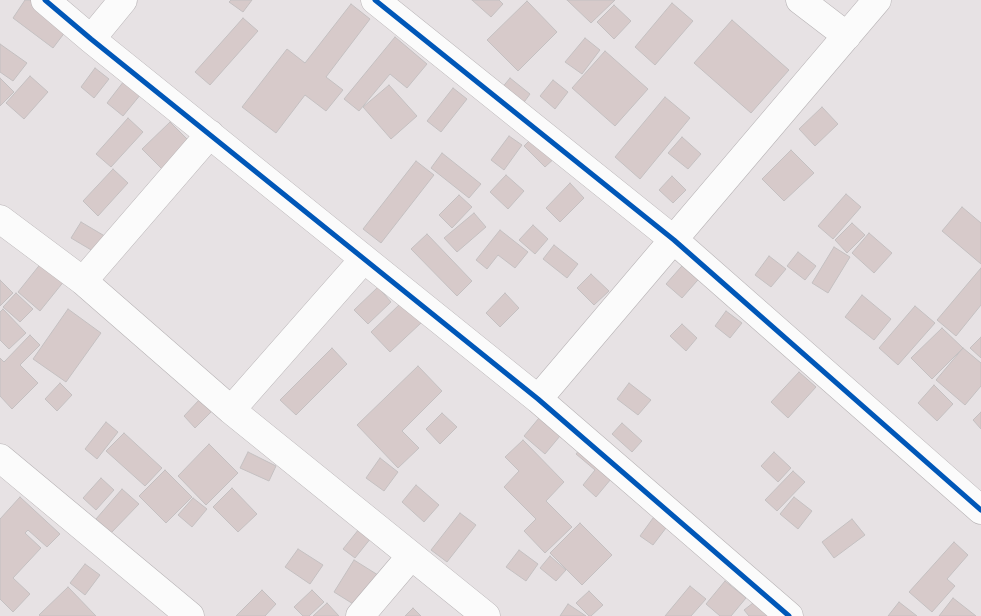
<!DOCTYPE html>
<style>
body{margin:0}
canvas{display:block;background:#e7e2e4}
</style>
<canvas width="981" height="616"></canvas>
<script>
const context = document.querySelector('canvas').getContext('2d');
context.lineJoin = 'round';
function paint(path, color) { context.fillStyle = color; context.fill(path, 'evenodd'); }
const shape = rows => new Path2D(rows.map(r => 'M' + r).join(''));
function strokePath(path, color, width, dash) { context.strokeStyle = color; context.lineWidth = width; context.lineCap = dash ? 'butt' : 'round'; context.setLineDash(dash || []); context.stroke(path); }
const building = shape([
 [25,0,41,0,72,23,53,48,13,18,25,0],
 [231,0,252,0,243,12,229,2,231,0],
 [472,0,499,0,503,4,491,17,472,0],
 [567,0,615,0,591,23,567,0],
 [527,1,557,32,518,71,487,40,527,1],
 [672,3,693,21,655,65,635,47,672,3],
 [351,4,370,19,326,77,343,90,326,111,305,95,276,133,242,107,287,49,305,63,351,4],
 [614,5,631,21,614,39,597,22,614,5],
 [243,18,258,31,210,85,195,72,243,18],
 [732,20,789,70,751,113,694,63,732,20],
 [395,37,427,64,407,88,390,74,359,111,344,99,395,37],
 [585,38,600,50,582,74,565,62,585,38],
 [0,44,27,63,13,81,0,72,0,44],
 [605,51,648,89,615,126,572,88,605,51],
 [95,68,109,79,94,98,81,87,95,68],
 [30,76,48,92,24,119,6,103,30,76],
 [0,78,14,92,0,106,0,78],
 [510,78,530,94,522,105,501,89,510,78],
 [553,80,568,92,555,109,540,96,553,80],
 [124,81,141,94,123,116,107,103,124,81],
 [389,85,417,116,391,139,363,107,389,85],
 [453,88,467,99,441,132,427,121,453,88],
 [665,97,690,118,640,179,615,157,665,97],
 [822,107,838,124,815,146,799,129,822,107],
 [128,118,143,132,111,167,96,154,128,118],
 [170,122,190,142,162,169,142,149,170,122],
 [537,133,558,155,545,167,524,146,537,133],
 [509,136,522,145,504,170,491,160,509,136],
 [682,137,701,154,688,169,668,153,682,137],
 [791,150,814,173,784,201,762,179,791,150],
 [442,153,481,184,469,198,431,168,442,153],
 [416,161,434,175,381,243,363,229,416,161],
 [113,169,128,183,98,216,83,201,113,169],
 [506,175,524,191,508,209,490,192,506,175],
 [672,176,686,190,673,203,659,190,672,176],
 [570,183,584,198,560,222,546,208,570,183],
 [846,194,861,207,833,239,818,226,846,194],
 [459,195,472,207,452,228,439,215,459,195],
 [962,207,981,223,981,264,942,231,962,207],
 [474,213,486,227,457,252,444,238,474,213],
 [81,222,108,238,98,254,71,238,81,222],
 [852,223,865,235,847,253,835,240,852,223],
 [533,225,548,239,535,254,519,240,533,225],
 [500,230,528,252,515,268,498,255,487,269,476,260,500,230],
 [869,233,892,253,874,273,852,253,869,233],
 [427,234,472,281,457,296,411,249,427,234],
 [554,245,578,264,567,278,543,259,554,245],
 [834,247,850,257,828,293,812,283,834,247],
 [798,252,816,266,805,280,787,266,798,252],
 [769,256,786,269,771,287,755,275,769,256],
 [688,259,704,273,682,298,666,284,688,259],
 [42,262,65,280,40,311,18,292,42,262],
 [981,268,981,305,956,336,937,320,981,268],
 [591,274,609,291,594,305,577,288,591,274],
 [0,280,13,293,0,306,0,280],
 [378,287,391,302,368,324,354,310,378,287],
 [16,293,33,309,20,322,3,307,16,293],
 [505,293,519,308,500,327,486,313,505,293],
 [862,295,891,319,874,340,845,317,862,295],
 [401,303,421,323,390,352,371,332,401,303],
 [915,306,935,323,898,365,879,348,915,306],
 [3,309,26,333,9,349,0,340,0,312,3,309],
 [68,309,101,333,66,382,33,359,68,309],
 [726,311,742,323,730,338,715,326,726,311],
 [682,324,697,338,686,351,670,336,682,324],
 [942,328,963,348,932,379,911,358,942,328],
 [30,335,40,345,20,365,38,383,12,409,0,396,0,358,4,362,30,335],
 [981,337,981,358,970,348,981,337],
 [332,348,347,364,296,415,280,400,332,348],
 [963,348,981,363,981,386,965,405,936,380,963,348],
 [418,366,442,391,402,431,419,448,398,468,357,425,418,366],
 [799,372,816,387,788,418,771,402,799,372],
 [60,383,72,395,57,411,45,399,60,383],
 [629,383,651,400,638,415,617,399,629,383],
 [934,385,953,404,937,421,918,403,934,385],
 [200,399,212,411,195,428,184,416,200,399],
 [981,412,981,429,973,420,981,412],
 [442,413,457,427,440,444,426,429,442,413],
 [539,418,560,436,545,454,524,436,539,418],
 [106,422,118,432,97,459,85,449,106,422],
 [622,423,642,441,632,452,612,434,622,423],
 [124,433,162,468,145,486,106,451,124,433],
 [588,439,621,467,596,497,583,485,595,470,576,454,588,439],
 [523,440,564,482,546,501,572,527,545,553,524,531,536,519,504,487,519,471,505,457,523,440],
 [209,444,238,473,206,505,178,476,209,444],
 [248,452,276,466,269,481,240,468,248,452],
 [774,452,791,468,778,482,761,466,774,452],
 [380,458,398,472,384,491,366,478,380,458],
 [165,470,192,497,166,523,139,496,165,470],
 [793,471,805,482,777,511,765,500,793,471],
 [101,478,114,490,96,510,83,498,101,478],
 [416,485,439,505,424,522,402,502,416,485],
 [232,488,257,514,238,532,213,507,232,488],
 [122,489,139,504,111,533,96,519,122,489],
 [20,497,60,534,47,547,28,530,25,533,41,548,13,578,30,594,13,612,0,599,0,519,20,497],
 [794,497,812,511,798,529,780,514,794,497],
 [193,498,207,509,192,527,178,515,193,498],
 [460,513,476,525,447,562,431,550,460,513],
 [656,514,669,524,653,545,640,536,656,514],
 [852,519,865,535,834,558,822,542,852,519],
 [580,523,612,555,582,585,550,553,580,523],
 [359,529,371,538,355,558,343,549,359,529],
 [954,542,968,555,947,579,955,586,932,612,909,592,954,542],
 [298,549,323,565,310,584,285,567,298,549],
 [519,550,538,564,526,581,506,567,519,550],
 [550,556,566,570,556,581,540,568,550,556],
 [354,560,378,575,358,607,334,592,354,560],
 [85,564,100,575,85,595,70,583,85,564],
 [725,581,746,598,731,616,720,616,706,604,725,581],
 [690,586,706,599,691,616,665,616,690,586],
 [68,587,96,616,40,616,39,615,68,587],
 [262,590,276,604,265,616,236,616,262,590],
 [312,590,324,602,309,616,303,616,294,607,312,590],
 [589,591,603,605,591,616,589,616,576,603,589,591],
 [762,596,772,616,749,616,744,610,762,596],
 [953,598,976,616,939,616,953,598],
 [899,602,917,616,888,616,899,602],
 [327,603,339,616,313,616,327,603],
 [568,604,586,616,560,616,568,604],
 [413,608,421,616,405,616,413,608]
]);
paint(building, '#d7caca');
strokePath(building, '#c4c0c1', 1);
const minor = shape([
 [45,0,91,39,538,399,789,616],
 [375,0,674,240,981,510],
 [800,0,847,36],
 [91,39,123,0],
 [0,219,83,281,231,410,486,616],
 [83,281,210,134],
 [538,399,877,0],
 [231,410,363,260],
 [0,458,190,616],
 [360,616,411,556]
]);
strokePath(minor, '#b7b3b5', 29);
strokePath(minor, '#fbfbfb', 28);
strokePath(shape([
 [45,0,91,39,538,399,789,616],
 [375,0,674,240,981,510]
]), '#0057b8', 5);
</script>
